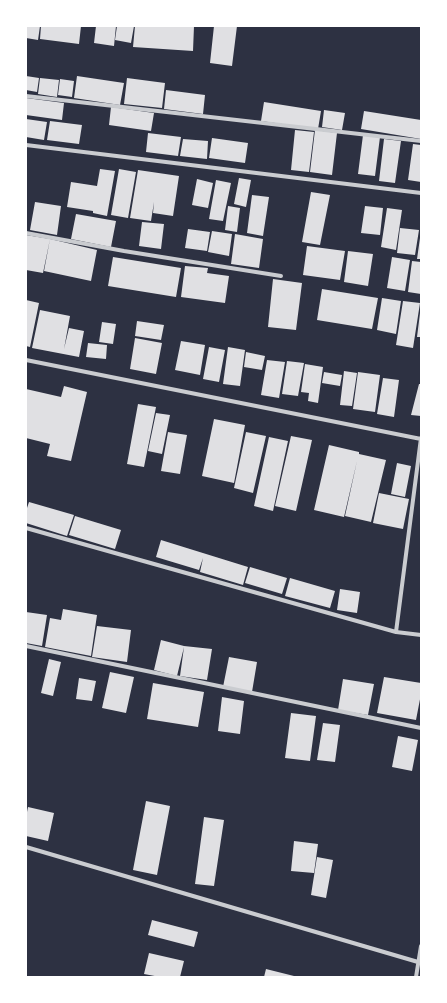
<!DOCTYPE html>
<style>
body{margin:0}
#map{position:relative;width:447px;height:1003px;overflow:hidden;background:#2d3142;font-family:Bitter,serif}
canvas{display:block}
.frame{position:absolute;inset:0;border:27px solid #fff;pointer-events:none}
</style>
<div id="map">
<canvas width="447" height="1003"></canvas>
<div class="frame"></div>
</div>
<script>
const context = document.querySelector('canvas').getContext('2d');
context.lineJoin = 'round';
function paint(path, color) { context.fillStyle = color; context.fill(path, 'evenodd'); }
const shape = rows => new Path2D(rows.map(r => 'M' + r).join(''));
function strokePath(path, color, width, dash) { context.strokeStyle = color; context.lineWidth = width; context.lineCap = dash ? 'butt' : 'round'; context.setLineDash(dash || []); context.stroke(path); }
paint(shape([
 [26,26,40,26,38,40,26,38],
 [41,26,81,26,79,44,40,39],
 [96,26,116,26,114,46,94,43],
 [117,26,134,26,131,43,115,40],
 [135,26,194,26,193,51,133,47],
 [214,26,237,26,232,66,210,63],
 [26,76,39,78,37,92,26,90],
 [77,76,124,83,120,105,74,98],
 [40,78,59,80,57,97,38,94],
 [127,78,165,83,162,108,124,104],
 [60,79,74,81,72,97,58,95],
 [166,90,205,95,203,114,164,109],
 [26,98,64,103,62,120,26,115],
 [264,102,321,111,318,129,261,121],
 [111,107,154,113,151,131,109,125],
 [324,110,345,113,342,130,322,127],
 [364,111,421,120,421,139,361,129],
 [26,119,47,122,44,140,26,137],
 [50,121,82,125,79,144,47,140],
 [295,130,314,132,309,172,291,170],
 [315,130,337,133,332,175,310,172],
 [148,133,181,137,178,156,146,152],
 [363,135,380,137,375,176,358,174],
 [212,138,248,143,245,163,209,158],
 [183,139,208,141,207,159,180,156],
 [384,139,401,141,395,183,379,181],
 [413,144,421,145,421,182,408,180],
 [100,169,115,171,107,216,93,213,93,211,67,207,71,182,97,186],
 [119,169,136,172,128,218,111,215],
 [138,170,179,176,173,216,153,213,154,202,151,221,130,218],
 [239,178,251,180,246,207,234,204],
 [197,179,213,183,208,208,192,205],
 [216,180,231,183,223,221,209,219],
 [311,192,330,195,320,245,302,242],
 [252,195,269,197,263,236,247,233],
 [35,202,61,206,57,235,30,230],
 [228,206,240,208,237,232,225,230],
 [365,206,383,208,380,235,361,233],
 [387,208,402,210,396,250,381,247],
 [76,214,116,221,111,247,71,239],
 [142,222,164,224,161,249,139,246],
 [400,228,419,230,415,255,397,253],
 [188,229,210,232,207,251,185,248],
 [212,231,232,234,229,256,208,252],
 [235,234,263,239,259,268,231,264],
 [26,235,50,239,43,273,26,270],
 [420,238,421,238,421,259,417,259],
 [50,239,97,250,91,281,44,271],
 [307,246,345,251,340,280,303,275],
 [348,251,373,254,368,286,344,282],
 [113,257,181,268,176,297,108,286],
 [392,257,410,260,405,291,387,288],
 [412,261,421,262,421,294,408,292],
 [185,266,208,268,207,273,229,276,225,303,181,297],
 [273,279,302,283,296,330,268,327],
 [322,289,378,298,372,329,317,320],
 [382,298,401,301,396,334,377,330],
 [26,300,39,303,30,347,26,346],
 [403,301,420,303,413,348,396,345],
 [40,310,70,316,64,349,69,328,84,331,79,357,32,348],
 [420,313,421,313,421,337,417,337],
 [137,321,164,325,161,340,135,336],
 [102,322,116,324,113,344,99,342],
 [135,338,162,343,156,374,130,369],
 [181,341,205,345,200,375,175,370],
 [88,343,107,345,106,359,86,357],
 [209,347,225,350,219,382,203,379],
 [228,347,245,350,240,386,223,384],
 [246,352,265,356,262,370,244,367],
 [267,360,285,362,279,398,261,395],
 [287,361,304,363,298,396,282,394],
 [305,364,323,367,318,403,308,401,309,393,301,392],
 [344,371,357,373,352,406,340,405],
 [324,372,342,375,340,386,322,383],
 [358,372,380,375,375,412,353,409],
 [383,378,399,380,394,417,377,414],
 [419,384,421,384,421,416,411,415],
 [64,386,87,392,71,461,47,456,50,444,26,438,26,389,61,397],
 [138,404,156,407,144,467,127,464],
 [156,413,170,415,162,454,148,451],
 [214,419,245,425,234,483,202,476],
 [168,432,187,435,180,474,161,471],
 [246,432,266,436,253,493,234,488],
 [291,436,312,440,296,511,275,506],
 [269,437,288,441,273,511,254,506],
 [329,445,359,452,359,454,386,460,371,522,345,516,357,461,344,517,314,510],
 [397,463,411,466,405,497,391,494],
 [379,493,409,499,403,529,373,523],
 [29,502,74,515,67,536,26,523,26,511],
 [75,516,121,530,115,549,69,535],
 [161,540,248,567,243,585,200,572,203,558,199,570,156,557],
 [250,567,287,578,282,594,245,583],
 [290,578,335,591,330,608,285,596],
 [340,589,360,592,357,613,337,610],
 [63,609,97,615,91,656,45,647,50,618,61,620],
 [26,612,47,615,42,646,26,643],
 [97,626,131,630,127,662,92,657],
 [161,640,184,646,212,649,207,680,180,676,184,647,177,676,154,670],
 [229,657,257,662,252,692,223,687],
 [49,659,61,662,53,696,41,693],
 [110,672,134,677,126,713,102,708],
 [384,677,421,683,421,694,416,720,377,713],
 [79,678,96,681,92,701,76,699],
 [343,679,374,684,368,715,338,710],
 [153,683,204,692,198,727,147,719],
 [222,697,244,701,240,734,218,731],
 [291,713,316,716,310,761,285,758],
 [323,723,340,725,335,762,317,760],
 [398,736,418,740,412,771,392,767],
 [146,801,170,806,157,875,133,870],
 [28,807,54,813,48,841,26,836,26,817],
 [204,817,224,820,214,886,195,884],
 [294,841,318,844,314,873,291,871],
 [317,857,333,860,326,898,311,895],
 [152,920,198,932,194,947,148,935],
 [149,953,184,961,180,977,160,977,144,974],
 [266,969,294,976,294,977,264,977]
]), '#e0e0e3');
strokePath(shape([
 [26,96,421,141],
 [26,145,421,193],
 [26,233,124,251,281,276],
 [26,360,421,439],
 [421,438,396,632,421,635],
 [26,528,396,632],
 [26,646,421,728],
 [26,847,418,962],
 [416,977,421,946]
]), '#caccd0', 4);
</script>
